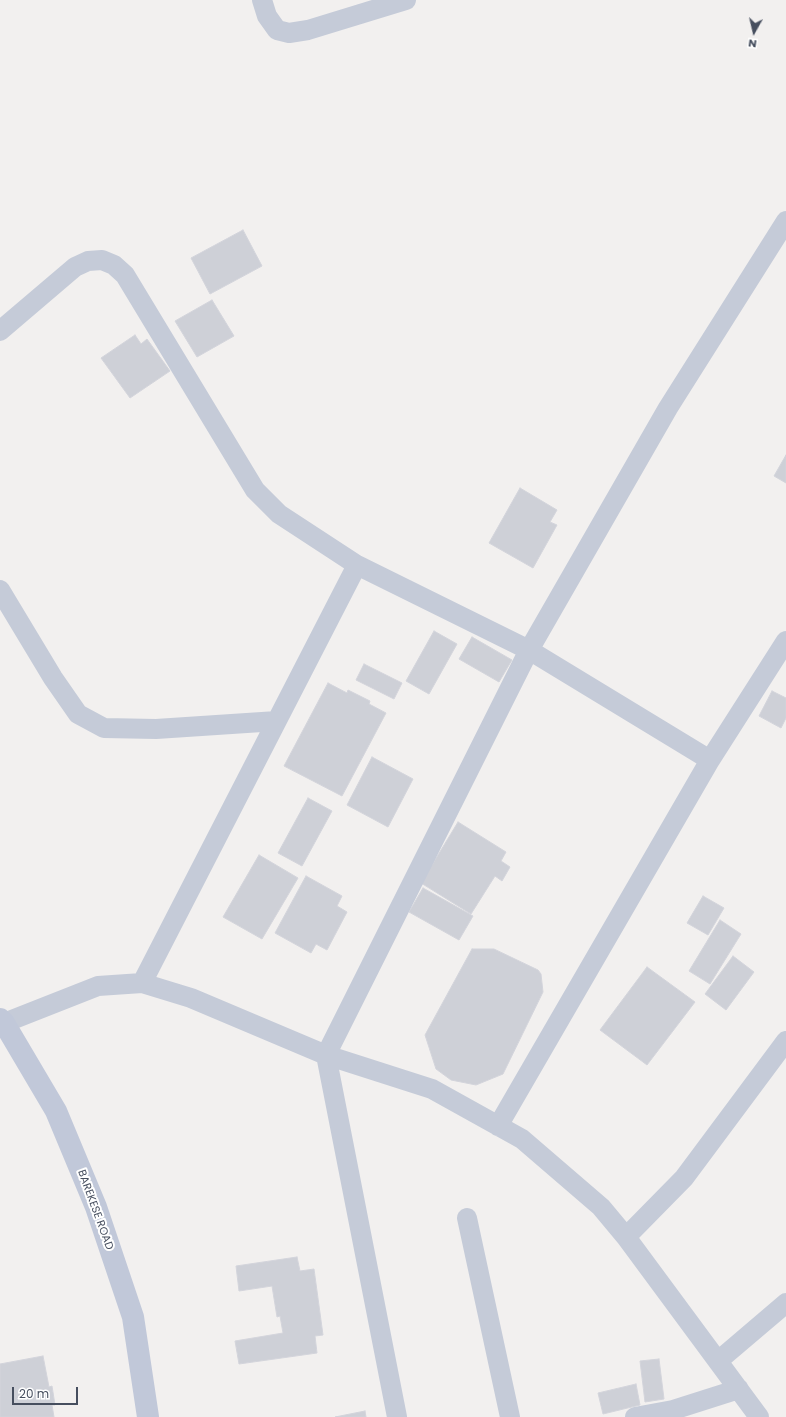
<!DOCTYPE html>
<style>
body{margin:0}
#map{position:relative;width:786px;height:1417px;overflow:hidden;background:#f2f0ef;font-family:Poppins,sans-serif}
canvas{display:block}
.north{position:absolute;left:734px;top:12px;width:40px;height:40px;-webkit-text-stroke:3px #fff;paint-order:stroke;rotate:188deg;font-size:11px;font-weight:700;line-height:16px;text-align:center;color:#464e5e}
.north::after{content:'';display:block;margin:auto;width:14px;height:18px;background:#464e5e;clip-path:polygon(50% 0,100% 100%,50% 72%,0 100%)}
.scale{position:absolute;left:12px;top:1387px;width:66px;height:18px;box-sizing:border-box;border:2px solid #464e5e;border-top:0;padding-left:5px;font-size:12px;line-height:14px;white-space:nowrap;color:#464e5e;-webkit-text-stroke:3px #fff;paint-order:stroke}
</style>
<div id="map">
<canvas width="786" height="1417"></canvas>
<div class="north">N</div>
<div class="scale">20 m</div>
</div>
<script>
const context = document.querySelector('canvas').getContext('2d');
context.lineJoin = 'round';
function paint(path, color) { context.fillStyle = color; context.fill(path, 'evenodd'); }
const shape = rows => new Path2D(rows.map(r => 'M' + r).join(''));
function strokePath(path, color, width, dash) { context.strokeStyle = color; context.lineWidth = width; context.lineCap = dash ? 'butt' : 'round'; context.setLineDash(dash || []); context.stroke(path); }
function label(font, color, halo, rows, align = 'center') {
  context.font = font + ' Poppins,sans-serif'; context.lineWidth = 4; context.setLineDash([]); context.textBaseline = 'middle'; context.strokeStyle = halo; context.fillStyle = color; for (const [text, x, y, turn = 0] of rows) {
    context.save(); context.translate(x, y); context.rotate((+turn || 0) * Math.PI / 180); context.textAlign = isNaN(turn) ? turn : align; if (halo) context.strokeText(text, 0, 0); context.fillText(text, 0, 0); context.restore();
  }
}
const building = shape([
 [243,230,262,266,210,294,191,258,243,230],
 [212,300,234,336,197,357,175,321,212,300],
 [135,335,141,344,147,339,170,371,130,398,101,358,135,335],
 [786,455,786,483,774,476,786,455],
 [520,488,557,510,550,522,557,525,533,568,489,543,520,488],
 [434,631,457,644,429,694,406,681,434,631],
 [472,637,512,660,499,682,459,659,472,637],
 [364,664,402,683,394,699,356,680,364,664],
 [328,683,347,693,348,690,370,701,369,704,386,713,342,796,284,766,328,683],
 [772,691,786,698,786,718,781,728,759,716,772,691],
 [372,757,413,779,388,827,347,805,372,757],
 [308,798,332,811,302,866,278,853,308,798],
 [458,822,506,852,501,861,510,867,502,881,495,876,471,914,421,883,458,822],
 [259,855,298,878,262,939,223,917,259,855],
 [306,876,342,896,337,906,347,912,327,950,316,944,311,953,275,933,306,876],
 [423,888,473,916,459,940,409,912,423,888],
 [703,896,724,908,708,935,687,923,703,896],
 [720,920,741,934,710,984,689,971,720,920],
 [472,949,494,949,538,970,541,974,543,992,503,1074,476,1085,451,1080,436,1069,425,1035,472,949],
 [733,956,754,972,726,1010,705,994,733,956],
 [647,967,695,1002,647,1065,600,1030,647,967],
 [297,1257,300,1271,314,1269,323,1335,315,1336,317,1353,239,1364,235,1341,283,1333,280,1316,277,1317,272,1286,239,1291,236,1266,297,1257],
 [43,1356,49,1387,52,1386,55,1405,52,1405,54,1417,0,1417,0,1364,43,1356],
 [659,1359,664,1399,645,1402,640,1361,659,1359],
 [636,1384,640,1405,603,1414,598,1393,636,1384],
 [365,1411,366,1417,335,1417,365,1411]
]);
paint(building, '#ced0d7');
strokePath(building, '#d3d4db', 1);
strokePath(shape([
 [262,0,267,16,277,30,289,33,308,30,406,0],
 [0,331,75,267,88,261,102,260,114,265,125,275,255,490,279,514,357,565],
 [0,590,53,678,78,714,104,728,156,729,277,721],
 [710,760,786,641],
 [142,983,357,565,529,650,710,760,498,1126],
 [4,1023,98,986,142,983,191,998,326,1055,432,1089,522,1139,601,1207,626,1237,759,1417],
 [467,1218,510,1417],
 [626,1237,684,1178,786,1041],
 [718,1361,786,1303],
 [397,1417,326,1055,529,650,668,408,786,221],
 [635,1417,673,1410,739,1389]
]), '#c5cbd8', 20);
strokePath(shape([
 [0,1019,4,1023,56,1111,96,1207,133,1317,148,1417]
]), '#c1c8d9', 22);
label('11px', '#464e5e', '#fff', [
 ["BAREKESE ROAD",95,1210,70]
]);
</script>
